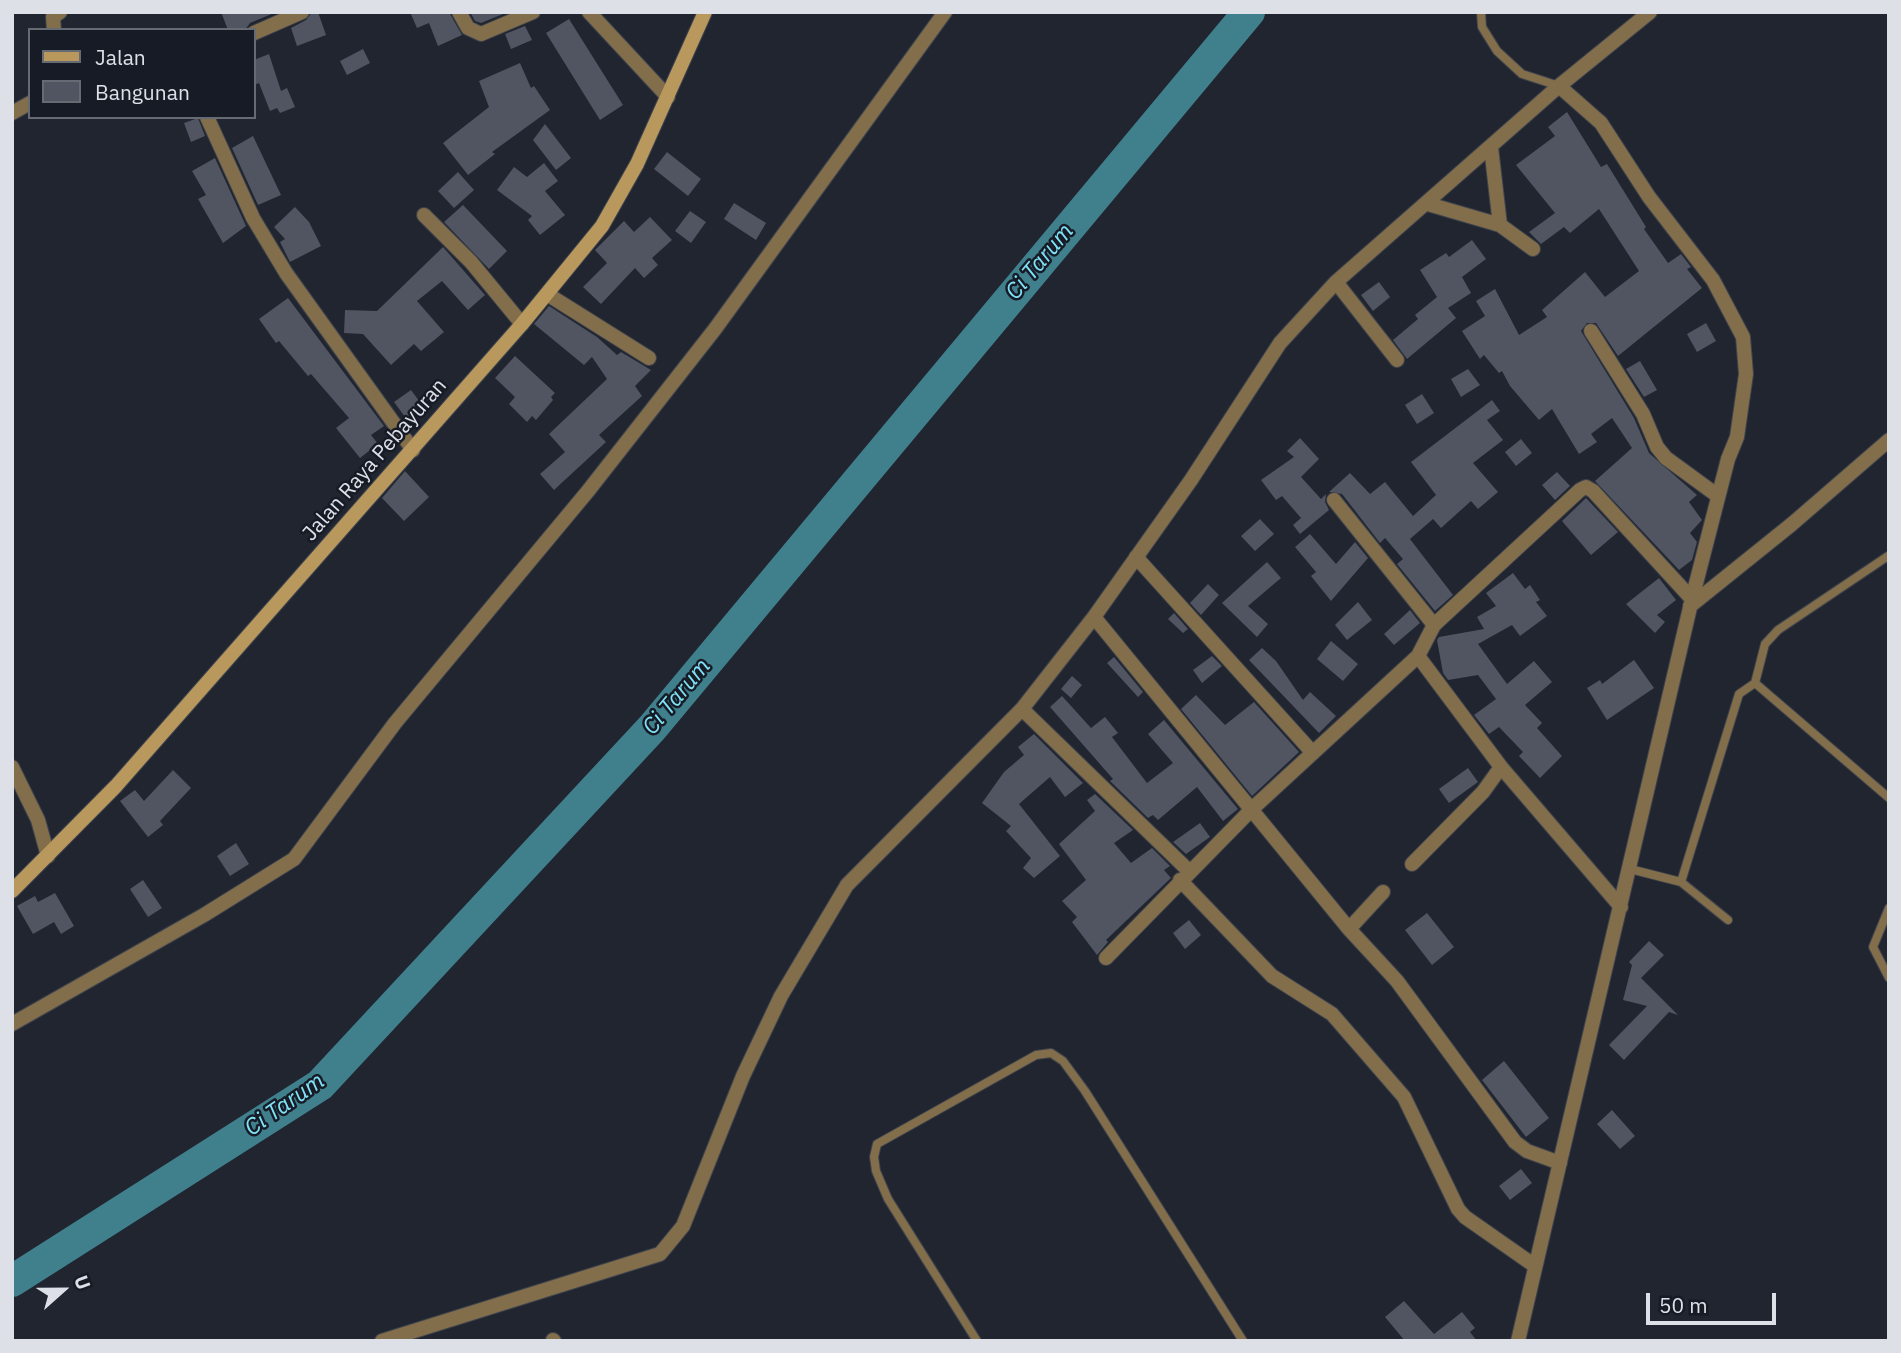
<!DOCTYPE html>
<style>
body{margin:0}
#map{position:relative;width:1901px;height:1353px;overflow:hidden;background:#202530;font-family:"IBM Plex Sans",sans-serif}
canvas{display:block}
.frame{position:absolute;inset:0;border:14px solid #dde0e7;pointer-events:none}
.legend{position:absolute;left:28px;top:28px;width:228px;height:91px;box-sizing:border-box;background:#171b26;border:2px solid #666a73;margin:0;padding:9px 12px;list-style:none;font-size:21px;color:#dde0e7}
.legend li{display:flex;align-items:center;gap:14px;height:35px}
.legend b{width:35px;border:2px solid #666a73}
.north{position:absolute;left:28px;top:1255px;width:70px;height:70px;-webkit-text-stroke:5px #171b26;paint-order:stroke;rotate:69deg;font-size:19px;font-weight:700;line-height:28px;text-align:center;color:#dde0e7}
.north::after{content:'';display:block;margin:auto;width:24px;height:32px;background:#dde0e7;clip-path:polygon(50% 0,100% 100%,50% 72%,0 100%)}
.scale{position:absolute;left:1646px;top:1293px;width:130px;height:32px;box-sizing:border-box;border:4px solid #dde0e7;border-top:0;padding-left:9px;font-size:21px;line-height:24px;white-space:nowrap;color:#dde0e7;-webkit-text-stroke:5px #171b26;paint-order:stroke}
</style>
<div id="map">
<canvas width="1901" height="1353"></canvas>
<div class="frame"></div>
<ul class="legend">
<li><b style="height:9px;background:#b8985c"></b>Jalan</li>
<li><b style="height:19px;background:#505561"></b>Bangunan</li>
</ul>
<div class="north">U</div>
<div class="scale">50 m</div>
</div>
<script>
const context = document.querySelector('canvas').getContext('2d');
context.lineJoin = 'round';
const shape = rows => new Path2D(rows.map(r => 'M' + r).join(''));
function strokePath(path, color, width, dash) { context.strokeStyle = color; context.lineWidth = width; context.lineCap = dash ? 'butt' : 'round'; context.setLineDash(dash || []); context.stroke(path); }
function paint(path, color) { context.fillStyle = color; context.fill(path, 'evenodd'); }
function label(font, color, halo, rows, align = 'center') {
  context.font = font + ' "IBM Plex Sans",sans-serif'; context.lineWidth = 5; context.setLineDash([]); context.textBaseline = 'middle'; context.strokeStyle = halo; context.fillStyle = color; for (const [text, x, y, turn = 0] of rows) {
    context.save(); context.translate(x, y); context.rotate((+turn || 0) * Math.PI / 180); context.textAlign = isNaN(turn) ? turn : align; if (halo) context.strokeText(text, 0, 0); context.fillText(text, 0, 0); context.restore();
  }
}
strokePath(shape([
 [12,1281,320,1085,652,728,1249,12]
]), '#40808d', 32);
paint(shape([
 [221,12,273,12,274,13,250,23,245,30,228,30],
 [312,12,318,12,326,35,297,46,291,28,306,20],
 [410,12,449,12,462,35,438,46,429,23,417,28],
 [470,12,508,12,481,23,475,21],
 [569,19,623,105,600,120,546,33],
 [525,26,532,40,511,49,505,34],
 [363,49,370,63,347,75,340,61],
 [269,54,281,91,287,88,295,107,280,113,277,108,270,111,259,83,254,85,254,60],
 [520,63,531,88,534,86,550,110,492,152,495,154,468,175,443,143,489,107,479,81],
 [1567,112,1601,167,1607,164,1646,227,1644,229,1668,263,1681,254,1691,267,1687,269,1702,288,1618,356,1596,323,1587,323,1581,331,1634,418,1649,453,1697,495,1689,502,1702,520,1690,533,1697,542,1692,560,1679,570,1595,481,1632,448,1612,418,1591,434,1597,442,1579,454,1552,409,1539,420,1510,386,1502,371,1499,373,1484,355,1480,359,1462,331,1485,316,1476,301,1495,289,1519,335,1547,317,1542,310,1585,272,1605,297,1639,271,1599,209,1570,233,1564,227,1541,244,1529,232,1555,213,1516,165,1555,136,1548,127],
 [198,118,205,136,191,142,184,123],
 [545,124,571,158,556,170,533,140],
 [253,136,281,195,258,205,232,148],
 [667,152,701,179,688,196,654,169],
 [215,158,246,226,223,243,198,199,206,195,192,171],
 [544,163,558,181,545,191,565,215,540,235,528,220,532,216,497,190,514,167,527,177],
 [458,172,474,190,454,208,438,191],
 [734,203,766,223,756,240,724,219],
 [463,205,507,251,489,269,444,222],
 [295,207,309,222,321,246,290,262,280,242,285,239,274,227],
 [690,211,706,222,691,243,675,231],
 [650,217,672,240,652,258,658,265,644,278,635,268,601,304,583,287,607,263,595,250,624,221,634,232],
 [1472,240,1486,259,1462,277,1471,293,1448,308,1456,318,1407,359,1393,340,1418,319,1415,315,1437,297,1420,270,1446,253,1449,257],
 [443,247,485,295,468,310,442,281,417,301,444,332,421,351,414,344,391,365,363,334,344,333,345,310,377,311],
 [1379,282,1390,297,1373,311,1361,295],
 [288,298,384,426,371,435,378,444,360,458,336,428,349,418,311,374,308,376,279,341,276,343,259,319],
 [549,306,597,337,617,355,621,352,651,370,635,386,642,396,599,435,606,442,554,490,540,474,565,452,549,434,607,379,592,357,584,365,534,324],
 [1706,323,1716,341,1697,352,1687,334],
 [515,356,555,393,551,397,553,400,536,420,532,416,527,422,509,404,515,397,495,378],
 [1640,361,1657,390,1644,397,1626,369],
 [1468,369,1480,385,1461,397,1451,379],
 [411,390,425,409,408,421,394,402],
 [1422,394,1434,413,1417,424,1405,405],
 [1492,400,1500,411,1487,420,1503,440,1473,463,1498,492,1478,509,1471,501,1441,528,1433,519,1410,539,1453,595,1435,611,1397,564,1403,559,1385,538,1380,543,1342,494,1329,492,1350,473,1370,494,1385,482,1413,516,1436,495,1411,462],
 [1300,438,1319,459,1301,477,1321,499,1326,494,1325,502,1329,510,1300,534,1293,525,1301,518,1282,496,1276,500,1261,480,1294,457,1287,451],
 [1521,439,1532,453,1516,466,1505,452],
 [405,471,429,497,404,521,382,498],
 [1557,472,1570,486,1555,500,1542,485],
 [1586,498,1618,532,1591,555,1562,521],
 [1260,519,1274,534,1255,551,1241,536],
 [1310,534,1336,564,1355,542,1368,558,1331,601,1311,576,1316,572,1295,547],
 [1267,562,1281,578,1248,606,1268,624,1257,637,1222,603],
 [1513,573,1525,589,1530,585,1540,600,1536,602,1547,616,1520,636,1512,625,1478,644,1507,684,1534,661,1552,682,1525,705,1542,723,1537,728,1562,756,1540,778,1519,756,1523,752,1499,727,1489,734,1474,715,1496,699,1478,675,1448,680,1443,673,1437,640,1439,637,1484,629,1477,617,1496,606,1486,593],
 [1659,578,1676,600,1657,615,1665,622,1655,633,1626,604],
 [1208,584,1219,595,1201,615,1190,603],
 [1358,602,1372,620,1347,640,1335,625],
 [1410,610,1420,623,1394,645,1384,634],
 [1174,613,1188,629,1183,633,1168,619],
 [1331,641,1358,664,1343,681,1317,659],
 [1262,648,1276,661,1303,700,1310,692,1336,716,1319,733,1249,660],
 [1212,656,1222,666,1202,683,1193,670],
 [1114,657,1143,692,1138,697,1107,663],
 [1634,660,1654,688,1607,720,1587,688,1600,680,1602,684],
 [1072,676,1082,685,1071,698,1061,689],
 [1196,695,1225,725,1254,702,1299,752,1252,796,1181,709],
 [1062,696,1091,728,1105,717,1118,733,1112,737,1147,783,1173,763,1148,734,1164,720,1238,809,1223,821,1197,787,1158,820,1153,815,1148,818,1110,781,1113,779,1050,707],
 [1034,734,1083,783,1065,797,1050,777,1019,804,1060,856,1034,878,1023,868,1031,858,1006,831,1011,826,982,803,1004,772,1024,755,1018,747],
 [1468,768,1478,782,1449,803,1439,789],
 [173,770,191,788,160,821,163,825,148,837,120,801,135,790,144,801],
 [1095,794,1133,830,1114,843,1131,863,1152,848,1170,866,1164,870,1171,878,1106,940,1108,942,1097,955,1072,922,1077,917,1062,901,1086,880,1059,844,1095,811,1087,800],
 [1200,823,1210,837,1186,854,1173,842],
 [236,843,249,864,230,876,217,856],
 [143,880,162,908,148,917,130,889],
 [55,893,74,926,61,934,54,922,33,934,17,906,35,896,38,902],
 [1427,913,1454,947,1432,965,1405,930],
 [1189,920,1201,935,1185,949,1173,933],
 [1649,941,1664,955,1641,978,1678,1015,1669,1012,1624,1060,1609,1045,1647,1006,1623,1000,1632,965,1629,962],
 [1504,1061,1549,1118,1526,1137,1482,1080],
 [1612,1110,1635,1136,1620,1149,1597,1124],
 [1521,1169,1532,1183,1510,1200,1499,1186],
 [1404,1301,1434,1334,1462,1312,1475,1328,1470,1332,1477,1341,1405,1341,1385,1317]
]), '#505561');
const service = shape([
 [1481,12,1482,27,1497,51,1522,74,1559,86],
 [1755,683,1765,644,1778,630,1888,556],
 [1755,683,1889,798],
 [1630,869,1681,882,1728,920],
 [1681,882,1739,694,1755,683],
 [1889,908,1873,947,1889,978],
 [977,1341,888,1199,876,1171,874,1157,877,1144,1036,1055,1051,1053,1063,1061,1085,1091,1243,1341]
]);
const minor = shape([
 [459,12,468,28,481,34,533,12],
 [589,12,668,97],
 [54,30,53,17,60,12],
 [254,33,302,12],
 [12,113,30,103],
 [207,117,253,218,286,273,413,450],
 [1491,147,1500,225],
 [1428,204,1500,225,1533,249],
 [424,215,471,262,522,324],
 [1336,282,1397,360],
 [547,294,649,358],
 [1591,331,1643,414,1657,447,1666,458,1718,496],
 [1334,500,1434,625],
 [1136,557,1313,753],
 [1690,606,1792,524,1889,440],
 [1094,617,1349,929,1397,981,1515,1142,1527,1151,1560,1163],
 [1418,656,1501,767,1621,907],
 [1022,709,1189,871],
 [12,767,38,820,48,856],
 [1412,864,1483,792,1501,767],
 [1180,880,1272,976,1332,1014,1404,1097,1458,1209,1465,1217,1535,1266],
 [1349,929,1383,892],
 [1106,958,1253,808,1418,656,1434,625,1580,490,1586,487,1593,491,1692,599],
 [12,1024,204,915,294,859,395,723,588,491,715,329,945,12],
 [553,1340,554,1341],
 [382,1341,660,1254,683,1226,743,1076,781,996,847,885,1022,709,1094,617,1191,480,1280,343,1336,282,1559,86,1650,12],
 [1518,1341,1692,599,1728,459,1737,437,1746,374,1743,337,1713,280,1649,197,1601,123,1559,86]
]);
const secondary = shape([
 [12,891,116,786,522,324,602,226,637,164,705,12]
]);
strokePath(service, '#3e434d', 10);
strokePath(minor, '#3e434d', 16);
strokePath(secondary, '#3e434d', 16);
strokePath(service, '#826e4a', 8);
strokePath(minor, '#826e4a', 14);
strokePath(secondary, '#b8985c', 14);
label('21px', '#dde0e7', '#171b26', [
 ["Jalan Raya Pebayuran",375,460,-49]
]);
label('italic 23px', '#7fe3f8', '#171b26', [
 ["Ci Tarum",1040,262,-50],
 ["Ci Tarum",677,697,-50],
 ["Ci Tarum",285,1105,-35]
]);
</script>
